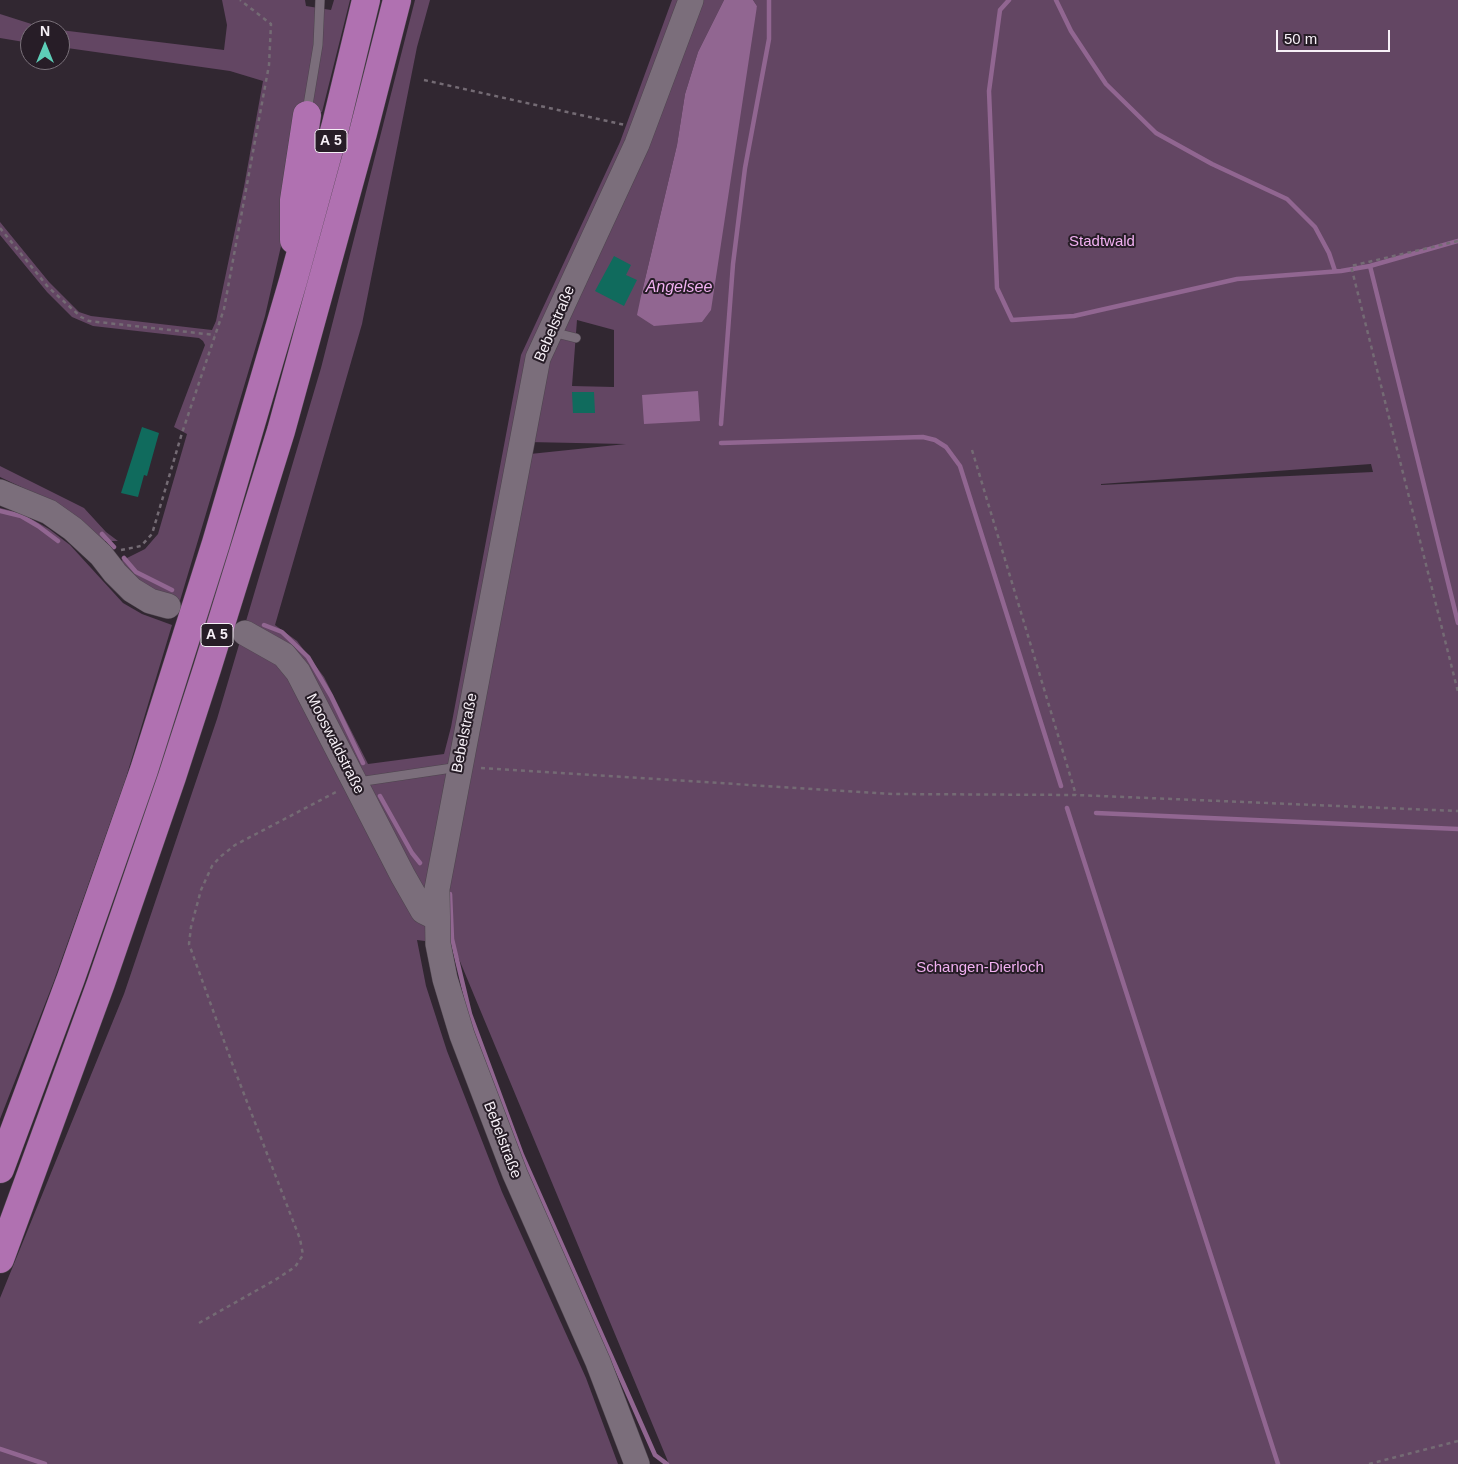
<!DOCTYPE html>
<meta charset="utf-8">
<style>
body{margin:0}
#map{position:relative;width:1458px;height:1464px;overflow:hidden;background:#312731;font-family:Helvetica,sans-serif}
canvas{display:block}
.north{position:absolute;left:20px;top:20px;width:50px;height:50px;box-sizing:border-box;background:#271d27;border:1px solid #7a717a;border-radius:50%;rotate:0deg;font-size:14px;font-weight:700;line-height:20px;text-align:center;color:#f7f0f7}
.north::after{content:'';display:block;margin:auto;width:18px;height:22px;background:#5dceb8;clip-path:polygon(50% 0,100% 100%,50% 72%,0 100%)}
.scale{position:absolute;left:1276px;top:30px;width:114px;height:22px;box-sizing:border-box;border:2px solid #f7f0f7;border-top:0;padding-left:6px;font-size:15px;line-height:18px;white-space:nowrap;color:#f7f0f7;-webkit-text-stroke:4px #271d27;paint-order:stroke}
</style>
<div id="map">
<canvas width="1458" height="1464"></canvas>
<div class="north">N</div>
<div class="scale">50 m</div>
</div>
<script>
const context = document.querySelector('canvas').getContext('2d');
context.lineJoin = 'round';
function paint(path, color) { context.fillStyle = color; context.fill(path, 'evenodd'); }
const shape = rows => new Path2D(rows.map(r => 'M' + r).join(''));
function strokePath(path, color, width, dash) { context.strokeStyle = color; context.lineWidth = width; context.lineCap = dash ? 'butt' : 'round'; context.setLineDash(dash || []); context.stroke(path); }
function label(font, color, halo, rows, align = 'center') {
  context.font = font + ' Helvetica,sans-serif'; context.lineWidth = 4; context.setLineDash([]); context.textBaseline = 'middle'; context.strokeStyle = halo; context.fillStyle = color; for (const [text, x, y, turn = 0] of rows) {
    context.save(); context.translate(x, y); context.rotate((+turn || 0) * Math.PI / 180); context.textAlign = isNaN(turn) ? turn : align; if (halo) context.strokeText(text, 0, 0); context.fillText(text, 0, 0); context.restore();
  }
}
paint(shape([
 [222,0,305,0,306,6,331,10,334,0,350,0,322,112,295,111,281,246,265,316,179,604,121,571,117,563,145,549,158,534,187,434,174,427,205,345,203,341,199,338,93,326,72,317,47,292,0,235,0,222,49,282,79,312,91,316,212,330,216,321,244,187,263,81,230,71,60,47,60,30,30,30,30,43,0,38,0,14,44,28,224,50,227,25],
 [415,0,430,0,417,47,362,324,275,625,297,641,324,677,368,764,444,754,451,727,521,355,620,142,672,0,724,0,698,52,685,94,677,145,641,296,757,6,753,0,1458,0,1458,1464,669,1464,449,935,449,944,417,940,426,986,447,1051,502,1192,586,1378,618,1464,0,1464,0,1298,124,994,217,719,321,368],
 [577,320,614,330,614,387,572,386],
 [528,442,625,444,626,444,530,454],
 [1371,464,1373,472,1101,485,1101,484],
 [0,466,84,508,106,532,118,541,100,541,57,504,0,477],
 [0,508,21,513,49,529,70,545,123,603,142,614,172,625,125,781,54,981,0,1119]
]), '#634663');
paint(shape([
 [724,0,753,0,757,6,711,310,702,322,654,326,637,315,641,296,677,145,685,94,698,52],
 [698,391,700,421,644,424,642,395]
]), '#916691');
strokePath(shape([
 [1009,0,1000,10,989,91,997,288,1012,320,1074,316,1237,279,1341,271,1370,266],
 [1056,0,1071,31,1106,84,1156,133,1212,164,1287,199,1315,227,1329,253,1335,271],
 [1458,241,1370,266,1458,623],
 [721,424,733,264,745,168,769,39,769,0],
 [721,443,923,437,935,440,946,447,960,466,1061,786],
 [0,511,21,516,38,526,58,541],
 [102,534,114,547],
 [124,558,136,572,172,590],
 [264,625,282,632,308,657,331,696,363,763],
 [380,796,412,853,420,863],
 [1067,808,1278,1464],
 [1096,813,1458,829],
 [450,894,452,939,470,1014,522,1155,655,1455,667,1464],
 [0,1449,45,1464]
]), '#916691', 4.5);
paint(shape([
 [614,256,631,265,626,275,637,280,624,306,595,291],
 [572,392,594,392,595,413,573,413],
 [142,427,159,433,147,476,144,475,138,497,121,493]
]), '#106b5d');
const lane = shape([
 [307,111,318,45,320,0],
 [552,332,576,338],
 [358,782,459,767]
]);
const secondary = shape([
 [0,492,49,512,73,529,101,555,115,573,132,590,150,601,168,606],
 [245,633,284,655,298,672,403,876,423,911,437,918],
 [637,1464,598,1362,515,1174,462,1035,445,979,438,944,437,889,538,358,637,144,691,0]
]);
const highway = shape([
 [294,240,294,200,307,115],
 [0,1169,71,978,144,770,216,543,293,281,336,124,366,0],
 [0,1259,101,983,172,777,207,669,281,431,363,133,397,0]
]);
strokePath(lane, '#4e454e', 10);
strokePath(secondary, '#4e454e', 26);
strokePath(highway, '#4e454e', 29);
strokePath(shape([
 [424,80,625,125],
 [0,228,48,287,81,317,89,321,215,335],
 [1458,241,1351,266,1458,692],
 [972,450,1076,795],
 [121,550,141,546,152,534,182,433,224,309,269,65,271,24,240,0],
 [481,768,893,794,1076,795,1458,811],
 [199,1323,275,1280,295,1267,303,1255,300,1239,232,1063,189,944,191,927,201,890,212,866,220,857,235,845,338,791],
 [1369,1464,1458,1441]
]), '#746b74', 2.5, [4, 4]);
strokePath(lane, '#7b6e7b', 9);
strokePath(secondary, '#7b6e7b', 25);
strokePath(highway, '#b071b1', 28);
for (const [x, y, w] of [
 [331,141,32],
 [217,635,32]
]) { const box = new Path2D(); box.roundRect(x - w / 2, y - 11.5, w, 23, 4); context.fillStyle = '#271d27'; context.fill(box); strokePath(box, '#f7f0f7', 1); }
label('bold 14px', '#f7f0f7', null, [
 ["A 5",331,141],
 ["A 5",217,635]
]);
label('15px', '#f2b1f2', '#271d27', [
 ["Stadtwald",1102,242],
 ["Schangen-Dierloch",980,968]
]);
label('15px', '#f7f0f7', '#271d27', [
 ["Bebelstraße",555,324,-67],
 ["Bebelstraße",465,733,-79],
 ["Mooswaldstraße",335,744,63],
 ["Bebelstraße",502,1140,69]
]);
label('italic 16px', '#f2b1f2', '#271d27', [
 ["Angelsee",679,288]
]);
</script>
